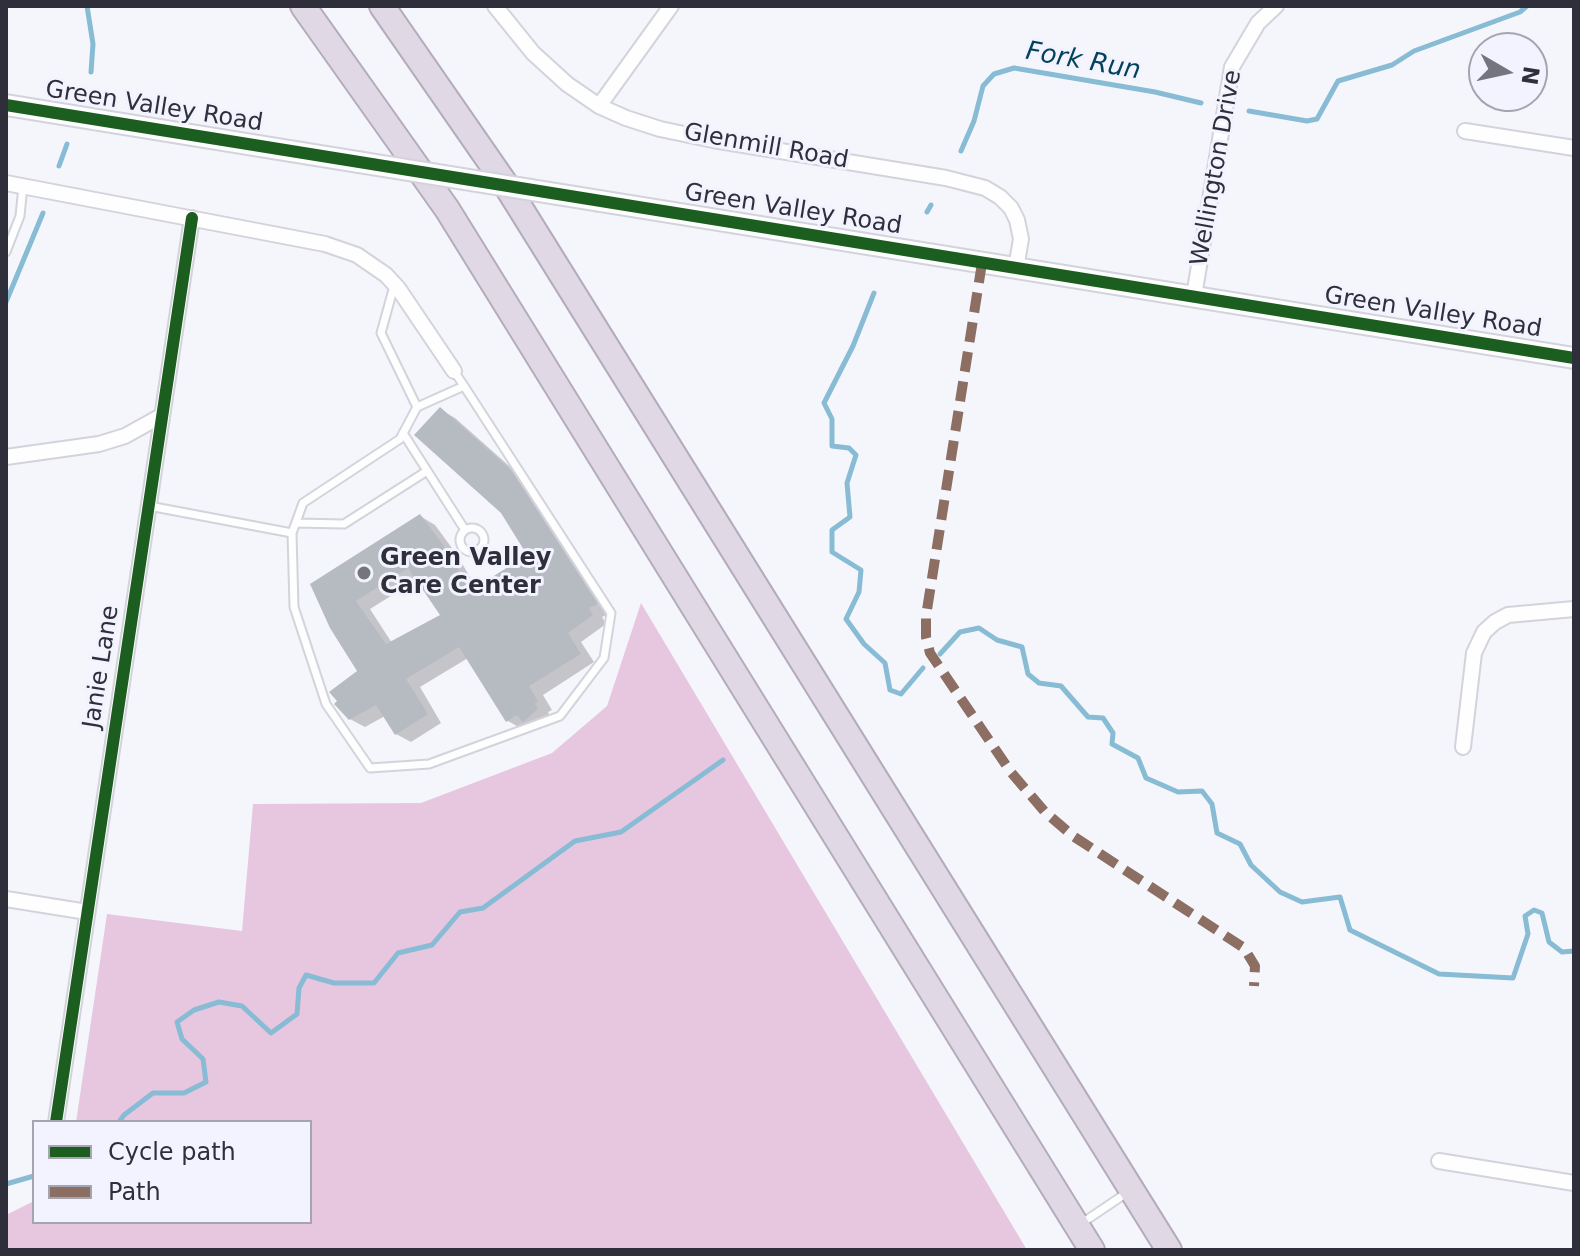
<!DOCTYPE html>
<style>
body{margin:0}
#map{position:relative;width:1580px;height:1256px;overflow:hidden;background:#f5f6fc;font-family:"DejaVu Sans",sans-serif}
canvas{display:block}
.frame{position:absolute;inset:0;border:8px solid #2e2f3a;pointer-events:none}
.legend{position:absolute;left:32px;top:1120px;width:280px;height:104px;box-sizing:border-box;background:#f2f3ff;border:2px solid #a4a5b0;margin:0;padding:10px 14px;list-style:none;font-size:24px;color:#2e2f3a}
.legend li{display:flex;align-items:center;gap:16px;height:40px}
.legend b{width:40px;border:2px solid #a4a5b0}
.north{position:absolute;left:1468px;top:32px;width:80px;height:80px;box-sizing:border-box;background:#f2f3ff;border:2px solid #a4a5b0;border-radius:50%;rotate:99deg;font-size:22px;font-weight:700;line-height:32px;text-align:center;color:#2e2f3a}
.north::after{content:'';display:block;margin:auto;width:28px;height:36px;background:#74757e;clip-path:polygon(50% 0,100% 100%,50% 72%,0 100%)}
</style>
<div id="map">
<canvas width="1580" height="1256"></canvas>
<div class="frame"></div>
<ul class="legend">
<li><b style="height:10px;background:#1b5e20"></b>Cycle path</li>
<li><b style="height:10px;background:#8d6e63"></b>Path</li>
</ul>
<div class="north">N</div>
</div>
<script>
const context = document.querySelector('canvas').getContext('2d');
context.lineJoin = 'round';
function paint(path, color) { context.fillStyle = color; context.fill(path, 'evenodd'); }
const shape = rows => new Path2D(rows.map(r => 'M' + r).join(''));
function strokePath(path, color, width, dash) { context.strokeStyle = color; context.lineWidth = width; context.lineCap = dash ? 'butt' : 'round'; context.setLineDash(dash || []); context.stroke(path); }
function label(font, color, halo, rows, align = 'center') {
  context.font = font + ' "DejaVu Sans",sans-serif'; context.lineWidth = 6; context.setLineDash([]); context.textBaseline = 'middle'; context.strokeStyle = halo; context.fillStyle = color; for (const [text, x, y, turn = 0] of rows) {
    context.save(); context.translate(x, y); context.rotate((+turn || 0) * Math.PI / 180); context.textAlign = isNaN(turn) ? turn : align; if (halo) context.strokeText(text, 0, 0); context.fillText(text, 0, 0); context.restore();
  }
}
paint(shape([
 [641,603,1027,1250,6,1250,6,1215,34,1201,34,1222,310,1222,310,1122,76,1122,107,914,242,931,253,804,421,803,552,753,607,706]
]), '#e7c7e0');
paint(shape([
 [441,410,455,418,525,480,611,613,602,617,606,624,581,642,594,662,543,695,552,710,548,712,551,718,539,729,530,724,522,729,508,721,468,658,420,687,441,723,411,742,396,734,385,716,365,727,350,719,360,671,332,627,420,516,435,525,457,555,477,589,530,556],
 [418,579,443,616,392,643,370,609]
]), '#0003');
strokePath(shape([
 [87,6,93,44,91,72],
 [1249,111,1307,121,1317,119,1338,81,1392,65,1414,51,1520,12,1527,6],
 [961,151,974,121,983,86,994,74,1014,68,1155,92,1201,103],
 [59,166,67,144],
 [927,212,931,205],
 [874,293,853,346,824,403,832,419,832,446,849,448,856,455,847,483,850,517,832,530,832,552,861,570,859,592,846,619,864,644,885,663,890,690,901,694,923,668],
 [6,302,43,213],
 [940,654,960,632,979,628,997,640,1022,647,1028,674,1039,683,1061,686,1088,717,1103,718,1113,733,1112,744,1138,758,1146,778,1178,792,1202,791,1212,804,1217,833,1240,844,1251,865,1280,892,1302,902,1340,897,1350,930,1439,974,1513,978,1528,934,1525,916,1534,910,1542,913,1549,942,1562,952,1574,951],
 [119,1122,124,1115,153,1093,184,1093,206,1082,203,1059,182,1039,177,1022,194,1010,219,1002,242,1006,271,1033,297,1014,299,988,306,975,334,983,374,983,398,953,432,945,460,912,483,908,575,841,621,832,723,760],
 [6,1184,34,1176]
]), '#88bbd4', 5);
paint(shape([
 [440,407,511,470,598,604,589,608,593,615,568,633,581,654,529,686,538,701,535,704,538,709,523,722,517,715,506,722,459,647,406,679,428,714,395,735,376,705,349,720,334,704,337,701,329,692,357,671,330,628,310,584,420,514,443,545,470,591,527,555,501,513,414,435],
 [408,568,440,615,386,644,356,601]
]), '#b6bac1');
const lane = shape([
 [6,252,20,216,23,186],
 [394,286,381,333,417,407],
 [454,371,464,386,417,407,400,439,303,503,292,533,294,607,326,704,370,768,429,764,560,716,604,658,611,613,464,386],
 [403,433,465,530],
 [149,506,292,533],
 [296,523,344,524,427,471],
 '460 540a12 12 0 1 1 24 0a12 12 0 1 1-24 0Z',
 [1082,1223,1128,1192]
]);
const street = shape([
 [495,6,533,53,567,84,599,106,626,118,660,129,713,140,946,178,985,188,1000,197,1011,208,1017,220,1021,239,1016,268],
 [599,106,671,6],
 [1465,131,1574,148],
 [6,183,325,244,357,255,386,275,398,288,454,371],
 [1194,296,1232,67,1258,23,1276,6],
 [6,457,99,444,125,436,161,416],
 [1463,747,1474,653,1484,632,1495,622,1508,615,1574,609],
 [6,899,87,912],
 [56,1122,192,218],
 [1439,1161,1574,1183]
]);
const secondary = shape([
 [6,105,358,162],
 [600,201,1574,358]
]);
const highway = shape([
 [303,6,447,209,1092,1250],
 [382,6,504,182,1169,1250]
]);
strokePath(lane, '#d3d3db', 11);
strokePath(street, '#d3d3db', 18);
strokePath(secondary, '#d3d3db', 24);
strokePath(highway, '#b4acbd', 28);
strokePath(lane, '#fefeff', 7);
strokePath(street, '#fefeff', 14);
strokePath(secondary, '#fefeff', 20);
strokePath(highway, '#e0d8e5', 24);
const secondaryBridge = shape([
 [358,162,600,201]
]);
strokePath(secondaryBridge, '#d3d3db', 24, []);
strokePath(secondaryBridge, '#fefeff', 20);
strokePath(shape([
 [982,263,926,616,926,637,930,653,1010,771,1045,812,1073,836,1244,948,1255,966,1254,986]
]), '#8d6e63', 10, [20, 10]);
strokePath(shape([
 [6,105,1574,358],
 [56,1122,192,218]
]), '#1b5e20', 12);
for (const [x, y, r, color] of [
 [364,573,8,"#74757e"]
]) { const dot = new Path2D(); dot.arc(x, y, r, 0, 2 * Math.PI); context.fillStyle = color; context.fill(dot); strokePath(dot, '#f2f3ff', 3); }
label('24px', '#2e2f3a', '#f2f3ff', [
 ["Green Valley Road",154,107,9],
 ["Glenmill Road",766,147,10],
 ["Wellington Drive",1217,168,-80],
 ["Green Valley Road",793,210,9],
 ["Green Valley Road",1433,313,9],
 ["Janie Lane",102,667,-81]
]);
label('bold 24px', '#2e2f3a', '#f2f3ff', [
 ["Green Valley",380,559],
 ["Care Center",380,587]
], 'left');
label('italic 26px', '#02435b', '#f2f3ff', [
 ["Fork Run",1083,62,10]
]);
</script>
